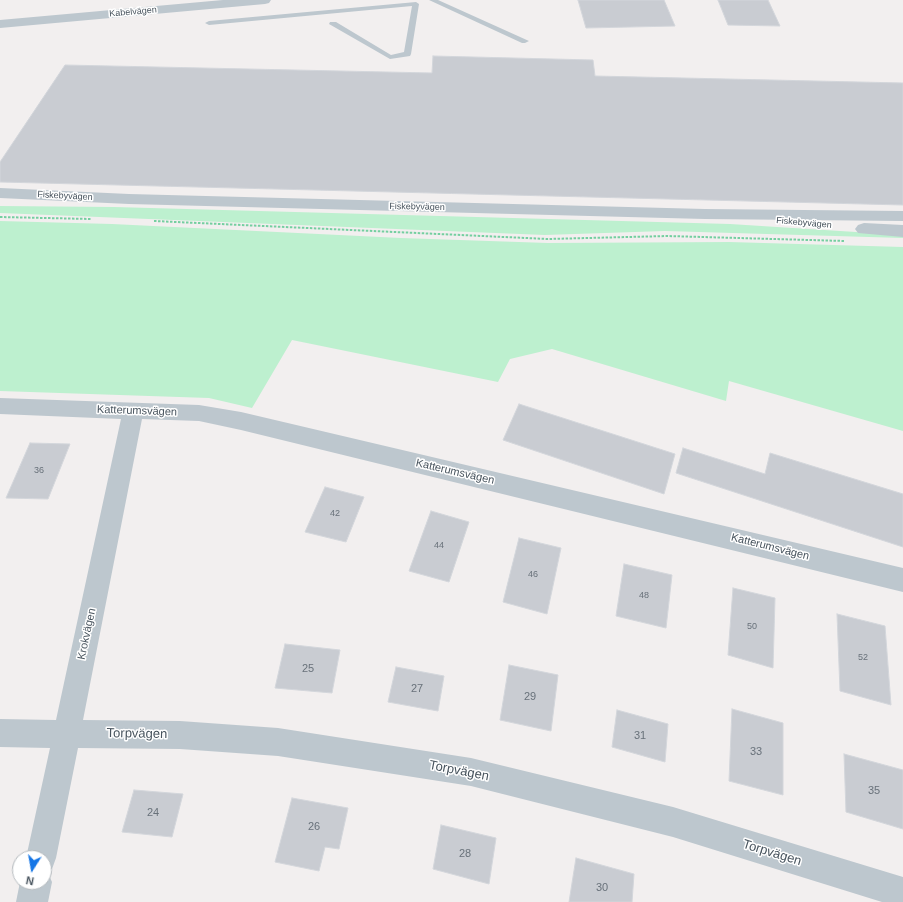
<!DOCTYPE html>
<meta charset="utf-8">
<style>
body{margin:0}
#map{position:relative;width:903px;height:902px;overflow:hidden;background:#f2efef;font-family:Arial,sans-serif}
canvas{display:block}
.north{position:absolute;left:12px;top:850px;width:40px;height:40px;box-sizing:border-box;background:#fff;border:1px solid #b5babe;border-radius:50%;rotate:191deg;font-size:11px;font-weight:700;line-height:16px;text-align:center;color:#47535d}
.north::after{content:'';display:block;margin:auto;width:14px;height:18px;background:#1576e6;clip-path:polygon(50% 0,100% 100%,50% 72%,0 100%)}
</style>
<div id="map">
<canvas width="903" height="902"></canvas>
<div class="north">N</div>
</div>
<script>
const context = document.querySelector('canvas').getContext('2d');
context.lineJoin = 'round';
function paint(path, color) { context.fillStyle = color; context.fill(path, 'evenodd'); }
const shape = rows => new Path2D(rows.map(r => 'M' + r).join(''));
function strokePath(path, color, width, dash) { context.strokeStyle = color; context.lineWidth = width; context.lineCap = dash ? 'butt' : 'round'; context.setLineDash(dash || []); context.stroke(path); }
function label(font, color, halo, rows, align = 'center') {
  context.font = font + ' Arial,sans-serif'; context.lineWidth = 3; context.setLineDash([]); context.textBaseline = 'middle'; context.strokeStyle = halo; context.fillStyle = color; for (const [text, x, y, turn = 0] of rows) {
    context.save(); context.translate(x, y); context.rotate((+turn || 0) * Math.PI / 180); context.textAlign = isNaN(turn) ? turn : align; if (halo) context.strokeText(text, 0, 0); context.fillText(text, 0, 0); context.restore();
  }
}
paint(shape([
 [0,206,114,207,730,224,903,235,903,238,665,231,545,235,0,213],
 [0,221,112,224,401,238,548,243,729,242,903,247,903,431,729,381,726,401,552,349,510,359,498,382,292,340,252,408,209,398,0,391]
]), '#bdf0cf');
const building = shape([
 [578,0,664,0,675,26,586,28,578,0],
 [718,0,768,0,780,26,728,25,718,0],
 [433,56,593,60,595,76,903,83,903,205,0,182,0,162,65,65,432,73,433,56],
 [519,404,675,454,664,494,503,440,519,404],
 [30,443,70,444,48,499,6,498,30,443],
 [683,448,765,474,770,453,903,494,903,547,676,473,683,448],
 [325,487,364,497,346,542,305,532,325,487],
 [431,511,469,522,449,582,409,571,431,511],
 [519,538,561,548,547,614,503,602,519,538],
 [624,564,672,575,666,628,616,616,624,564],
 [733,588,775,598,773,668,728,655,733,588],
 [837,614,885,626,891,705,840,691,837,614],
 [285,644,340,650,332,693,275,688,285,644],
 [509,665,558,675,551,731,500,720,509,665],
 [396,667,444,676,438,711,388,702,396,667],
 [732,709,783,723,783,795,729,781,732,709],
 [617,710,668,724,665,762,612,747,617,710],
 [844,754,903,770,903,829,846,812,844,754],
 [134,790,183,794,172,837,122,832,134,790],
 [292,798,348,808,339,849,325,847,319,871,275,862,292,798],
 [441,825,496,838,489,884,433,869,441,825],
 [576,858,634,874,632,902,569,902,576,858]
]);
paint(building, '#c9ccd2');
strokePath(building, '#d3d6db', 1);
strokePath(shape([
 [0,217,91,219],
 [154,221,548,239,667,236,845,241]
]), '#74cfa0', 2, [2.5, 1.5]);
paint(shape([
 [429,0,438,0,529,41,525,43,522,43,429,0],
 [416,2,419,4,411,54,410,56,390,59,329,24,330,22,336,22,391,55,404,52,412,6,209,25,205,23,209,21,416,2]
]), '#bdc7ce');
paint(shape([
 [223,0,271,0,269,3,265,4,0,28,0,20,223,0],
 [0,398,199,405,241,412,903,568,903,592,241,430,199,421,142,419,83,720,180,721,278,728,471,758,673,807,903,877,903,902,882,902,673,837,471,786,278,756,180,749,78,748,56,858,52,869,47,871,52,882,48,902,16,902,20,882,44,882,44,858,26,858,50,748,0,747,0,719,56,720,121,419,0,414,0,398]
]), '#bdc7ce');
paint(shape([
 [0,188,129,194,705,209,903,211,903,221,705,219,129,204,0,198,0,188],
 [864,223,903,225,903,237,858,233,855,229,858,225,864,223]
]), '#bdc7ce');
label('9px', '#47535d', '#fff', [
 ["Kabelvägen",133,12,-5],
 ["Fiskebyvägen",65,196,3],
 ["Fiskebyvägen",417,207,1],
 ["Fiskebyvägen",804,223,5]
]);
label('9px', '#68717a', null, [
 ["36",39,471],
 ["42",335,514],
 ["44",439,546],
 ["46",533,575],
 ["48",644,596],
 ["50",752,627],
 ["52",863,658]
]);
label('11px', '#47535d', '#fff', [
 ["Katterumsvägen",137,411,2],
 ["Katterumsvägen",455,472,13],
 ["Katterumsvägen",770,547,14],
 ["Krokvägen",87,634,-78]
]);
label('11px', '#68717a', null, [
 ["25",308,669],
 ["27",417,689],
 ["29",530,697],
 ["31",640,736],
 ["33",756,752],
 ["35",874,791],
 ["24",153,813],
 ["26",314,827],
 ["28",465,854],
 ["30",602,888]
]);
label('13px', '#47535d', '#fff', [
 ["Torpvägen",137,734,1],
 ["Torpvägen",459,771,11],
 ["Torpvägen",772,853,17]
]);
</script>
